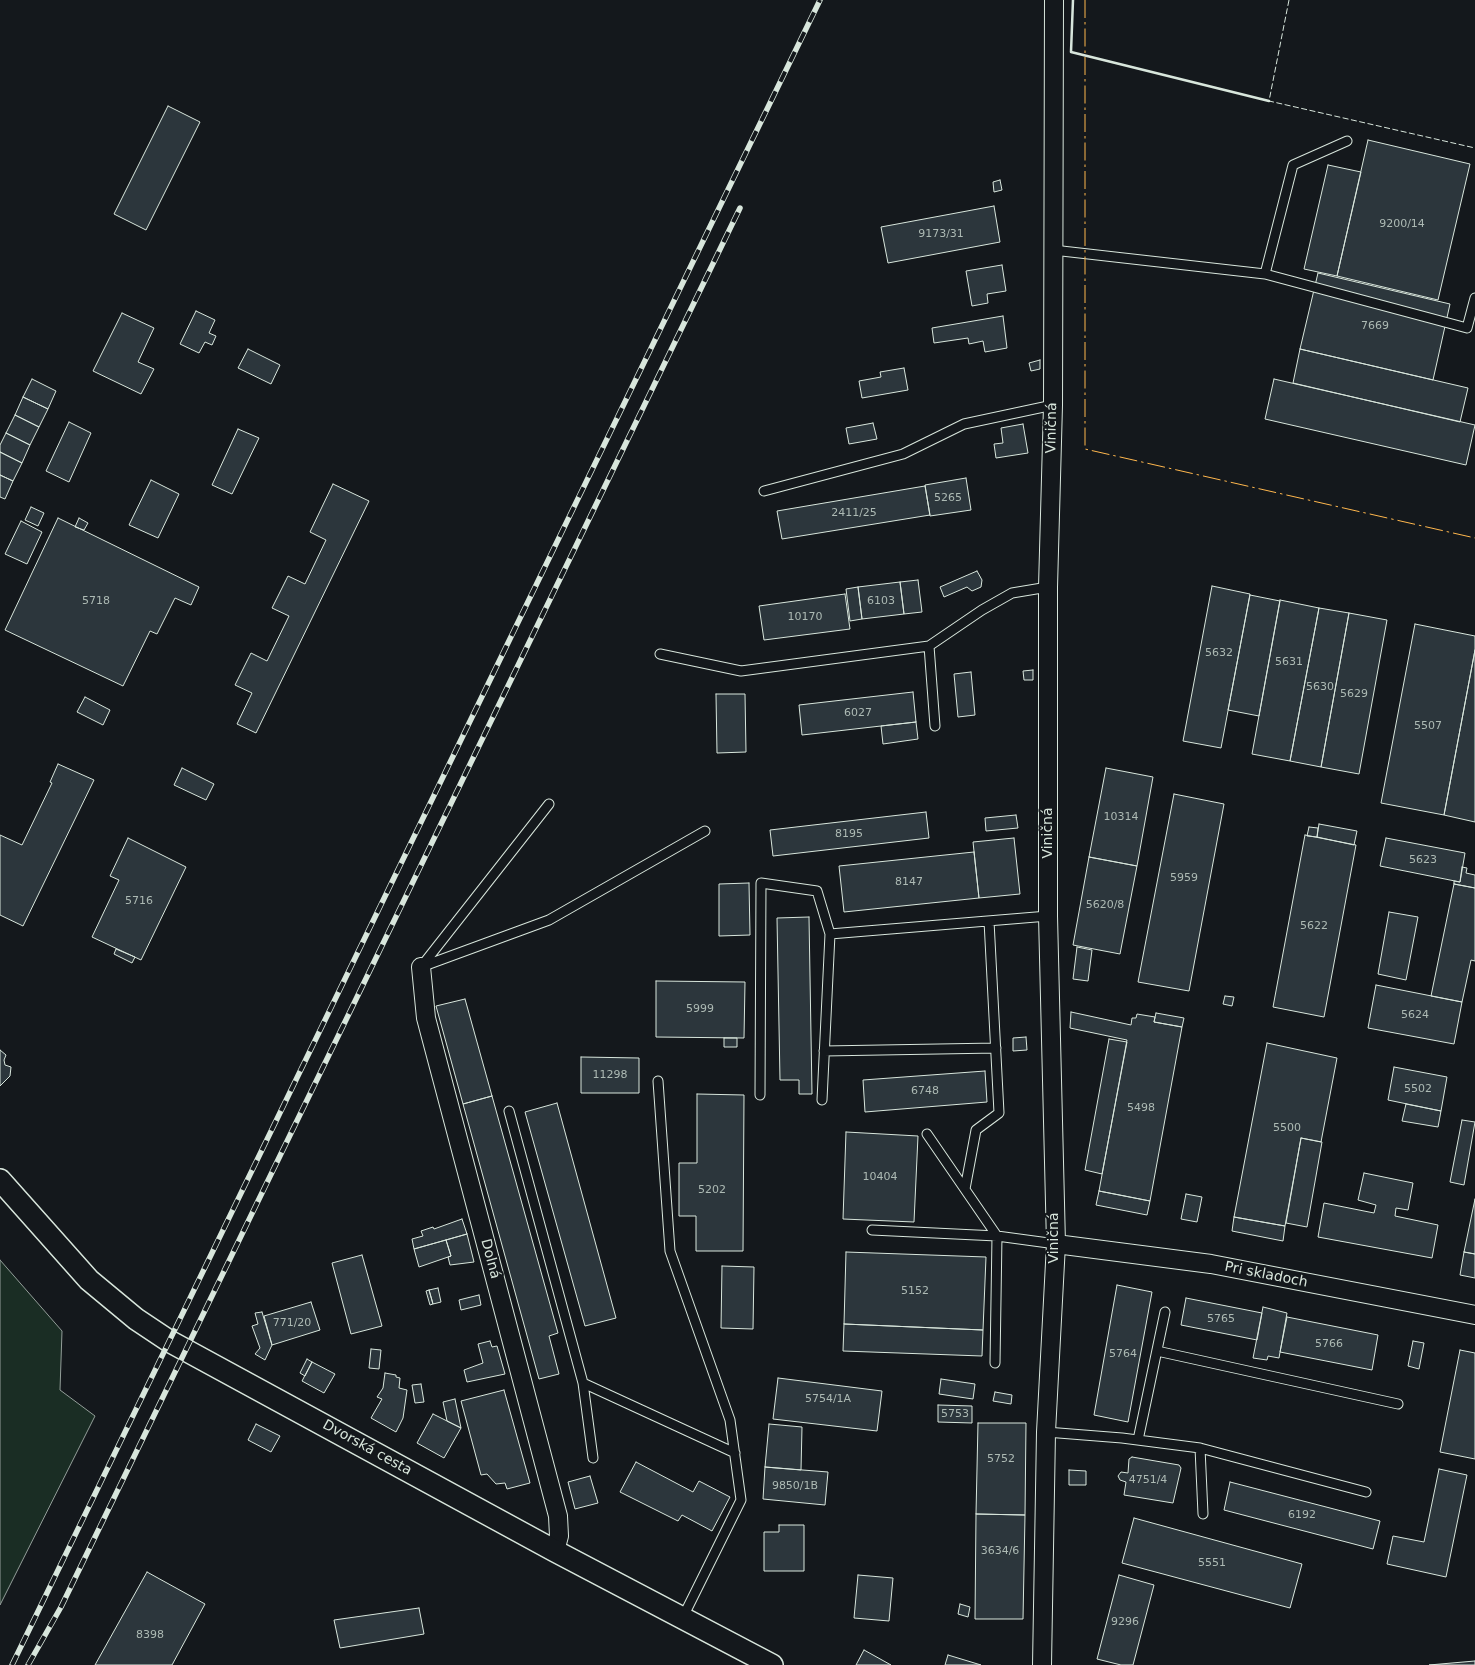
<!DOCTYPE html>
<meta charset="utf-8">
<style>
body{margin:0}
canvas{display:block;background:#14181c}
</style>
<canvas width="1475" height="1665"></canvas>
<script>
const context = document.querySelector('canvas').getContext('2d');
context.lineJoin = 'round';
function paint(path, color) { context.fillStyle = color; context.fill(path, 'evenodd'); }
const shape = rows => new Path2D(rows.map(r => 'M' + r).join(''));
function strokePath(path, color, width, dash) { context.strokeStyle = color; context.lineWidth = width; context.lineCap = dash ? 'butt' : 'round'; context.setLineDash(dash || []); context.stroke(path); }
function label(font, color, halo, rows, align = 'center') {
  context.font = font + ' "DejaVu Sans",sans-serif'; context.lineWidth = 4; context.setLineDash([]); context.textBaseline = 'middle'; context.strokeStyle = halo; context.fillStyle = color; for (const [text, x, y, turn = 0] of rows) {
    context.save(); context.translate(x, y); context.rotate((+turn || 0) * Math.PI / 180); context.textAlign = isNaN(turn) ? turn : align; if (halo) context.strokeText(text, 0, 0); context.fillText(text, 0, 0); context.restore();
  }
}
const green = shape([
 [0,1260,62,1331,60,1390,95,1416,0,1605,0,1260]
]);
paint(green, '#1a2d24');
strokePath(green, '#939e99', 1);
const building = shape([
 [168,106,200,122,146,230,114,214,168,106],
 [1368,140,1470,164,1438,300,1337,276,1368,140],
 [1328,165,1361,172,1337,276,1304,269,1328,165],
 [1000,180,1002,190,994,192,993,182,1000,180],
 [994,206,1000,242,888,263,881,227,994,206],
 [1002,265,1006,291,987,294,988,303,972,306,966,271,1002,265],
 [1318,273,1450,304,1433,380,1300,349,1318,273],
 [196,311,215,320,209,333,216,336,212,345,205,342,199,353,180,344,196,311],
 [122,313,154,328,138,362,154,369,141,394,93,371,122,313],
 [1003,316,1007,348,985,352,983,341,969,344,968,338,934,343,932,328,1003,316],
 [248,349,280,365,271,384,238,368,248,349],
 [1300,349,1468,388,1460,422,1293,383,1300,349],
 [1040,360,1040,369,1031,371,1029,363,1040,360],
 [904,368,908,390,862,398,859,381,881,377,880,372,904,368],
 [32,379,56,391,48,409,23,397,32,379],
 [1274,379,1475,425,1466,465,1265,419,1274,379],
 [23,397,48,409,39,427,15,415,23,397],
 [15,415,39,427,30,445,6,433,15,415],
 [69,422,91,433,69,482,46,471,69,422],
 [873,423,877,439,849,444,846,428,873,423],
 [1023,424,1028,453,996,458,994,444,1003,443,1001,428,1023,424],
 [238,429,259,438,232,494,212,485,238,429],
 [6,433,30,445,22,463,0,452,0,445,6,433],
 [0,452,22,463,13,481,0,475,0,452],
 [0,475,13,481,5,499,0,497,0,475],
 [966,478,971,510,930,516,925,485,966,478],
 [151,480,179,494,158,538,129,525,151,480],
 [333,484,369,501,256,733,237,724,252,693,235,685,251,653,267,661,289,616,272,608,288,576,305,584,326,540,310,532,333,484],
 [925,486,930,515,782,539,777,511,925,486],
 [31,507,44,513,38,526,25,520,31,507],
 [58,518,199,587,191,605,175,598,157,634,150,631,123,686,5,630,58,518],
 [79,518,88,523,84,530,75,527,79,518],
 [21,521,42,532,27,564,5,554,21,521],
 [977,571,982,580,981,587,972,591,967,587,944,597,940,587,977,571],
 [918,580,922,612,904,614,900,582,918,580],
 [900,582,904,614,862,619,858,587,900,582],
 [1212,586,1250,594,1221,748,1183,741,1212,586],
 [858,587,862,619,850,621,846,589,858,587],
 [845,594,850,629,764,640,759,606,845,594],
 [1250,595,1280,601,1259,716,1228,710,1250,595],
 [1280,600,1319,608,1290,761,1252,754,1280,600],
 [1319,608,1349,613,1321,767,1290,761,1319,608],
 [1349,613,1387,620,1359,774,1321,767,1349,613],
 [1415,624,1475,636,1475,650,1444,815,1381,803,1415,624],
 [1475,650,1475,822,1444,815,1475,650],
 [1033,670,1033,680,1024,680,1023,671,1033,670],
 [971,672,975,715,958,717,954,674,971,672],
 [913,692,916,722,802,735,799,705,913,692],
 [716,694,745,694,746,752,717,753,716,694],
 [85,697,110,710,103,725,77,712,85,697],
 [916,722,918,739,883,744,881,726,916,722],
 [58,764,94,780,23,926,0,915,0,835,22,845,52,783,50,782,58,764],
 [182,768,214,784,206,800,174,785,182,768],
 [1106,768,1153,777,1137,866,1089,857,1106,768],
 [1174,794,1224,804,1189,991,1138,982,1174,794],
 [926,812,929,838,773,856,770,830,926,812],
 [1016,815,1018,828,986,831,985,818,1016,815],
 [1319,824,1357,831,1354,845,1317,837,1319,824],
 [1309,827,1318,828,1317,837,1307,836,1309,827],
 [1305,835,1356,845,1324,1017,1273,1007,1305,835],
 [128,838,186,867,141,960,92,937,119,880,110,876,128,838],
 [1014,838,1020,894,979,898,973,842,1014,838],
 [1386,838,1465,853,1460,882,1380,866,1386,838],
 [974,852,979,898,844,912,839,866,974,852],
 [1089,857,1137,866,1120,954,1073,945,1089,857],
 [1462,867,1467,868,1466,873,1475,875,1475,888,1454,884,1454,881,1460,882,1462,867],
 [749,883,750,935,719,936,719,884,749,883],
 [1454,884,1475,888,1475,961,1471,960,1462,1002,1431,996,1454,884],
 [1389,912,1418,917,1406,980,1378,974,1389,912],
 [809,917,812,1094,799,1094,799,1080,780,1080,777,918,809,917],
 [1077,947,1092,950,1088,981,1073,979,1077,947],
 [116,949,135,957,132,963,114,954,116,949],
 [656,981,745,982,744,1038,656,1037,656,981],
 [1376,985,1462,1002,1454,1044,1368,1028,1376,985],
 [1225,996,1234,997,1232,1006,1223,1004,1225,996],
 [465,999,492,1096,463,1104,436,1006,465,999],
 [1071,1012,1131,1025,1132,1018,1136,1018,1137,1014,1155,1017,1154,1022,1182,1027,1150,1201,1099,1191,1127,1040,1070,1028,1071,1012],
 [1156,1013,1184,1018,1182,1027,1154,1022,1156,1013],
 [1026,1037,1027,1050,1013,1051,1013,1038,1026,1037],
 [724,1038,737,1038,737,1047,724,1047,724,1038],
 [1109,1039,1127,1042,1102,1174,1085,1170,1109,1039],
 [1267,1043,1337,1058,1321,1142,1301,1138,1285,1226,1234,1217,1267,1043],
 [0,1050,6,1055,4,1060,5,1065,11,1067,10,1076,0,1086,0,1050],
 [581,1057,639,1058,639,1093,581,1093,581,1057],
 [1394,1067,1447,1077,1441,1111,1388,1100,1394,1067],
 [985,1071,987,1102,865,1112,863,1080,985,1071],
 [697,1094,744,1095,743,1251,696,1251,696,1216,679,1216,679,1163,697,1163,697,1094],
 [492,1096,558,1333,549,1336,559,1374,539,1379,463,1104,492,1096],
 [557,1103,616,1318,585,1326,525,1112,557,1103],
 [1406,1104,1441,1111,1438,1127,1402,1121,1406,1104],
 [1462,1120,1475,1122,1464,1185,1450,1182,1462,1120],
 [846,1132,918,1136,914,1222,843,1219,846,1132],
 [1301,1138,1322,1142,1307,1227,1286,1223,1301,1138],
 [1364,1173,1413,1183,1408,1210,1396,1208,1395,1216,1438,1225,1432,1258,1318,1237,1324,1203,1374,1213,1376,1205,1358,1200,1364,1173],
 [1099,1191,1150,1201,1147,1215,1096,1205,1099,1191],
 [1186,1194,1202,1197,1197,1222,1181,1219,1186,1194],
 [1475,1199,1475,1254,1464,1252,1475,1199],
 [1234,1217,1285,1226,1283,1241,1232,1231,1234,1217],
 [462,1219,467,1234,414,1249,412,1239,423,1236,421,1231,433,1227,434,1229,462,1219],
 [467,1234,474,1262,450,1265,448,1257,451,1256,446,1240,467,1234],
 [446,1240,451,1256,419,1267,414,1249,446,1240],
 [846,1252,986,1257,983,1330,844,1324,846,1252],
 [1464,1252,1475,1254,1475,1278,1460,1275,1464,1252],
 [362,1255,382,1326,351,1334,332,1263,362,1255],
 [722,1266,754,1267,753,1329,721,1328,722,1266],
 [1117,1285,1152,1292,1128,1422,1094,1415,1117,1285],
 [438,1288,441,1302,433,1304,429,1290,438,1288],
 [429,1290,433,1304,430,1305,426,1291,429,1290],
 [479,1295,481,1305,461,1310,459,1300,479,1295],
 [1186,1298,1262,1313,1257,1340,1181,1325,1186,1298],
 [311,1302,320,1330,272,1345,264,1316,311,1302],
 [1263,1307,1287,1313,1279,1358,1268,1356,1267,1360,1253,1358,1263,1307],
 [262,1312,272,1345,265,1360,255,1354,260,1348,252,1326,258,1324,255,1313,262,1312],
 [1287,1317,1378,1335,1372,1370,1280,1352,1287,1317],
 [844,1324,983,1330,982,1356,843,1351,844,1324],
 [490,1341,492,1347,497,1346,505,1374,467,1382,464,1370,483,1363,478,1344,490,1341],
 [1413,1341,1424,1343,1419,1369,1408,1366,1413,1341],
 [371,1349,381,1350,379,1369,369,1368,371,1349],
 [1460,1350,1475,1353,1475,1459,1440,1452,1460,1350],
 [307,1359,312,1362,305,1376,300,1373,307,1359],
 [312,1362,335,1374,324,1393,302,1381,312,1362],
 [385,1373,396,1375,396,1377,400,1378,399,1388,407,1390,403,1418,396,1432,371,1418,382,1399,377,1397,383,1388,385,1373],
 [778,1378,882,1391,877,1431,773,1419,778,1378],
 [941,1379,975,1384,973,1399,939,1394,941,1379],
 [421,1384,424,1402,415,1403,412,1385,421,1384],
 [504,1390,530,1483,507,1489,505,1483,496,1484,487,1474,481,1475,461,1401,504,1390],
 [995,1392,1012,1395,1011,1404,993,1401,995,1392],
 [455,1399,461,1428,447,1421,443,1402,455,1399],
 [938,1405,972,1406,972,1423,938,1422,938,1405],
 [433,1414,461,1428,444,1458,417,1443,433,1414],
 [978,1423,1026,1423,1025,1515,976,1514,978,1423],
 [256,1424,280,1436,271,1452,248,1440,256,1424],
 [769,1424,802,1427,801,1470,765,1467,769,1424],
 [1132,1457,1179,1465,1181,1468,1173,1503,1124,1495,1126,1482,1120,1480,1118,1476,1121,1472,1128,1473,1129,1459,1132,1457],
 [636,1462,693,1492,699,1481,730,1497,712,1531,682,1515,678,1521,620,1492,636,1462],
 [765,1467,828,1472,825,1505,763,1499,765,1467],
 [1439,1469,1467,1475,1446,1577,1387,1564,1393,1536,1424,1542,1439,1469],
 [1069,1470,1086,1471,1086,1485,1069,1485,1069,1470],
 [590,1476,598,1503,575,1509,568,1482,590,1476],
 [1230,1482,1380,1521,1373,1549,1224,1510,1230,1482],
 [976,1514,1025,1515,1023,1619,975,1619,976,1514],
 [1134,1518,1302,1564,1290,1608,1122,1563,1134,1518],
 [779,1525,804,1525,804,1571,764,1571,764,1532,779,1532,779,1525],
 [147,1572,205,1604,172,1665,95,1665,147,1572],
 [858,1575,893,1578,889,1621,854,1618,858,1575],
 [1119,1575,1154,1585,1133,1665,1121,1665,1097,1659,1119,1575],
 [960,1604,970,1607,968,1617,958,1614,960,1604],
 [419,1608,424,1634,340,1648,334,1620,419,1608],
 [864,1650,891,1665,856,1665,864,1650],
 [948,1655,981,1665,945,1665,948,1655],
 [1475,1661,1475,1665,1429,1665,1475,1661]
]);
paint(building, '#2c363c');
strokePath(building, '#d8e6dc', 1);
const service = shape([
 [1053,250,1265,274,1467,328,1475,298],
 [1265,274,1293,165,1347,141],
 [764,491,903,454,964,424,1053,405],
 [660,654,741,671,929,646],
 [935,726,929,646,982,610,1012,593,1048,587],
 [421,967,549,920,705,831],
 [421,967,549,804],
 [824,1051,996,1048],
 [658,1081,670,1251,730,1420,741,1500,683,1617],
 [760,1095,761,883,817,891,830,934,1048,916],
 [822,1100,830,934],
 [509,1111,583,1383,593,1458],
 [965,1189,976,1130,999,1113,989,921],
 [872,1230,997,1236,927,1134],
 [1157,1351,1398,1404],
 [995,1363,997,1236,1056,1244],
 [583,1383,735,1453],
 [1046,1432,1122,1438,1200,1448,1203,1514],
 [1138,1440,1165,1312],
 [1200,1448,1366,1492]
]);
const minor = shape([
 [421,967,426,1018,558,1516,559,1536,555,1551],
 [1056,1244,1211,1264,1475,1315],
 [1042,1665,1046,1432,1056,1244,1048,916,1048,587,1053,405,1054,0]
]);
const tertiary = shape([
 [0,1180,89,1280,136,1319,169,1341,555,1551,772,1665]
]);
strokePath(service, '#d8e6dc', 11);
strokePath(minor, '#d8e6dc', 20);
strokePath(tertiary, '#d8e6dc', 24);
strokePath(service, '#14181c', 9);
strokePath(minor, '#14181c', 18);
strokePath(tertiary, '#14181c', 21);
const rail = shape([
 [12,1665,820,0],
 [28,1665,61,1607,740,208]
]);
strokePath(rail, '#d8e6dc', 5.5);
strokePath(rail, '#14181c', 4, [11]);
strokePath(shape([
 [1289,0,1269,101,1475,148]
]), '#d8e6dc', 1, [6, 2.5]);
strokePath(shape([
 [1073,0,1071,52,1269,101]
]), '#d8e6dc', 2.5);
strokePath(shape([
 [1085,0,1085,449,1475,538]
]), '#ffb74d', 1, [18, 4, 2.5, 4]);
label('11px', '#adbab4', null, [
 ["9200/14",1402,224],
 ["9173/31",941,234],
 ["7669",1375,326],
 ["5265",948,498],
 ["2411/25",854,513],
 ["5718",96,601],
 ["6103",881,601],
 ["10170",805,617],
 ["5632",1219,653],
 ["5631",1289,662],
 ["5630",1320,687],
 ["5629",1354,694],
 ["6027",858,713],
 ["5507",1428,726],
 ["10314",1121,817],
 ["8195",849,834],
 ["5623",1423,860],
 ["5959",1184,878],
 ["8147",909,882],
 ["5716",139,901],
 ["5620/8",1105,905],
 ["5622",1314,926],
 ["5999",700,1009],
 ["5624",1415,1015],
 ["11298",610,1075],
 ["5502",1418,1089],
 ["6748",925,1091],
 ["5498",1141,1108],
 ["5500",1287,1128],
 ["10404",880,1177],
 ["5202",712,1190],
 ["5152",915,1291],
 ["5765",1221,1319],
 ["771/20",292,1323],
 ["5766",1329,1344],
 ["5764",1123,1354],
 ["5754/1A",828,1399],
 ["5753",955,1414],
 ["5752",1001,1459],
 ["4751/4",1148,1480],
 ["9850/1B",795,1486],
 ["6192",1302,1515],
 ["3634/6",1000,1551],
 ["5551",1212,1563],
 ["9296",1125,1622],
 ["8398",150,1635]
]);
label('14px', '#d8e6dc', '#14181c', [
 ["Viničná",1052,428,-89],
 ["Viničná",1048,833,-90],
 ["Viničná",1054,1238,-90],
 ["Dolná",490,1259,75],
 ["Pri skladoch",1266,1275,11],
 ["Dvorská cesta",367,1448,29]
]);
</script>
